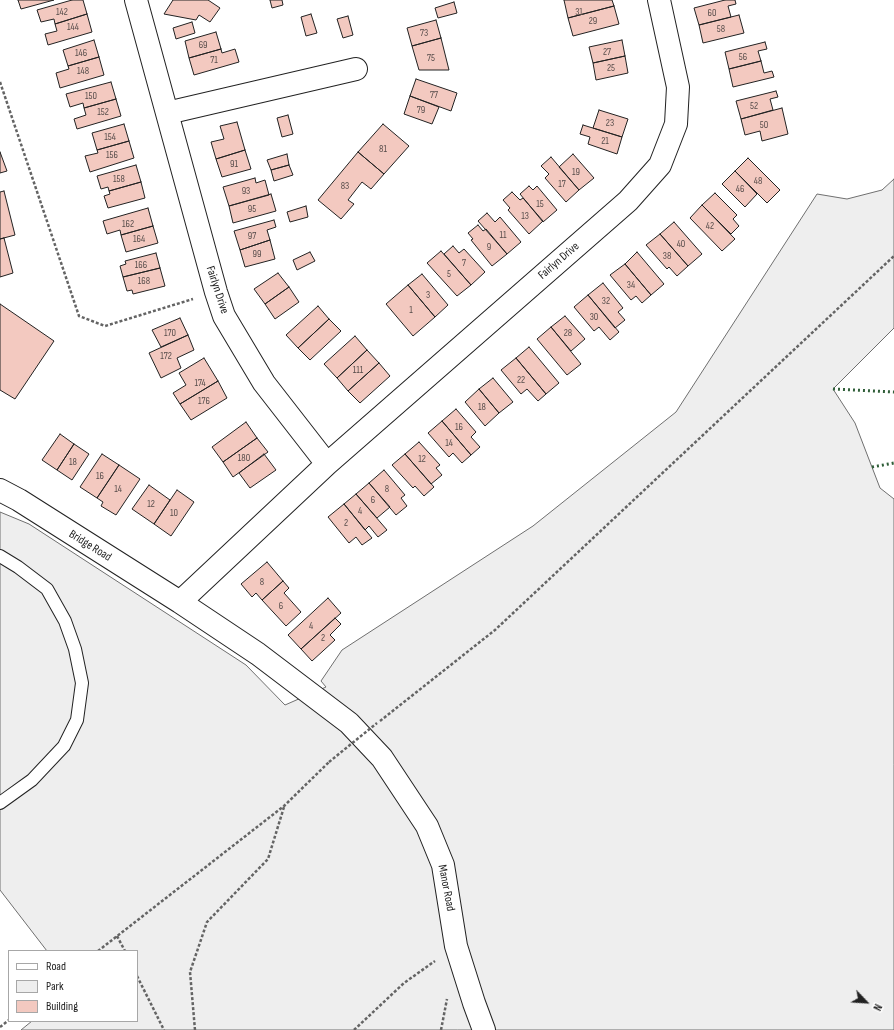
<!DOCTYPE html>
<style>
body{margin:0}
#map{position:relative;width:894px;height:1030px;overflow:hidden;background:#fff;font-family:"Sofia Sans Condensed",sans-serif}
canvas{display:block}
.legend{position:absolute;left:8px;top:950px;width:130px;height:72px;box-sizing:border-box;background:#fff;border:1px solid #a7a7a7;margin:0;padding:5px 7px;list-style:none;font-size:12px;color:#222}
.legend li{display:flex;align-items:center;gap:8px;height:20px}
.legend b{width:20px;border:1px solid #a7a7a7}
.north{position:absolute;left:846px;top:982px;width:40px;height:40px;-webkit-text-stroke:3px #fff;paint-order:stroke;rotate:115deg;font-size:11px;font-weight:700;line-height:16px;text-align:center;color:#222}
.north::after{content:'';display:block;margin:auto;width:14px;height:18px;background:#222;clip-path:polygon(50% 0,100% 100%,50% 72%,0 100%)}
</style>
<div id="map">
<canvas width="894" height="1030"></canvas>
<ul class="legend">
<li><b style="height:5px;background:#fff"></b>Road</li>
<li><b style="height:11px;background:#eee"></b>Park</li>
<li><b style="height:11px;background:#f3c9c0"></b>Building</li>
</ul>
<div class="north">N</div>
</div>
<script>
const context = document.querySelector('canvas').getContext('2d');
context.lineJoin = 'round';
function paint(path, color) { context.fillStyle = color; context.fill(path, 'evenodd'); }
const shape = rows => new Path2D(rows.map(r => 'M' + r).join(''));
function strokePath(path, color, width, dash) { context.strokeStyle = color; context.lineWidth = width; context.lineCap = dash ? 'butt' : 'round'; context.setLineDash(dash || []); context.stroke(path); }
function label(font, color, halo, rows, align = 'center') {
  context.font = font + ' "Sofia Sans Condensed",sans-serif'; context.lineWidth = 3; context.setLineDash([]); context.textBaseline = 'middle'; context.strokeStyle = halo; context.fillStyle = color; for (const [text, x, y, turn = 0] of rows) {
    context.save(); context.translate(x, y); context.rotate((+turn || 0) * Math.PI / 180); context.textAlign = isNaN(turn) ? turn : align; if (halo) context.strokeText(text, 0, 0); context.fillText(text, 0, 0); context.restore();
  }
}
const green = shape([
 [894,179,894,328,833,389,855,423,880,488,894,499,894,1030,21,1030,32,1021,137,1021,137,951,47,951,0,890,0,512,29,524,246,665,285,705,326,687,321,681,342,650,533,526,676,412,817,194,847,199,882,190,894,179]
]);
paint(green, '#eee');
strokePath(green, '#6f6f6f', 1);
const building = shape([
 [18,0,54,0,21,9,18,0],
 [72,0,83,0,87,14,55,24,54,19,41,22,37,10,72,0],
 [173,0,208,0,220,8,210,22,199,15,196,20,164,14,173,0],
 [270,0,282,0,283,5,272,8,270,0],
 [564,0,612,0,614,6,568,18,564,0],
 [725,0,735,0,736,4,728,6,731,17,699,25,694,8,725,0],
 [454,2,457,13,438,18,435,8,454,2],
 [614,6,619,24,573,36,568,18,614,6],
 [87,14,92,32,48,45,45,34,57,31,55,24,87,14],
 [311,14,317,33,306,36,301,17,311,14],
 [739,15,744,33,703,43,699,25,739,15],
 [348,16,353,35,343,38,337,19,348,16],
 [436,20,441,38,412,46,407,28,436,20],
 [192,22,195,33,176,39,173,28,192,22],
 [216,32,221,49,189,58,185,41,216,32],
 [441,38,449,70,419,70,412,46,441,38],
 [94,40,99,57,68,66,63,50,94,40],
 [622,40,625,56,593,63,589,47,622,40],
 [765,42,767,49,758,51,761,61,729,69,725,52,765,42],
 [221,49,222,53,235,49,239,62,194,75,189,58,221,49],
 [625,56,628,73,596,80,593,63,625,56],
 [99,57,104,75,60,88,56,73,69,69,68,66,99,57],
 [761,61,764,73,772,71,774,77,733,87,729,69,761,61],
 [416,79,457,93,451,111,410,96,416,79],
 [111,82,116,99,84,108,83,103,70,107,66,94,111,82],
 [776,91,778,97,770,99,773,110,741,119,736,101,776,91],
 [410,96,439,107,432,124,404,114,410,96],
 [116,99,121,116,77,129,74,119,86,115,84,108,116,99],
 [782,108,788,134,762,141,760,131,745,135,741,119,782,108],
 [599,110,628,119,622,137,593,128,599,110],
 [288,115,293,134,282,137,277,118,288,115],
 [237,122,245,150,216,159,211,142,224,139,220,126,237,122],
 [124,124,129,141,97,150,92,133,124,124],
 [383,124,409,146,384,174,358,152,383,124],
 [583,125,622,137,617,154,588,144,590,137,580,134,583,125],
 [129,141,134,158,90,172,85,156,98,153,97,150,129,141],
 [245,150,251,169,222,177,216,159,245,150],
 [0,152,7,171,0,173,0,152],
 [358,152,384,174,371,189,362,182,348,200,354,204,341,219,318,200,358,152],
 [287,154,289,165,271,170,267,160,287,154],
 [573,154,594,178,579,190,559,167,573,154],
 [551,157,579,190,566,202,545,178,549,174,541,166,551,157],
 [748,158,780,190,767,203,735,171,748,158],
 [136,165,141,182,109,191,108,187,101,189,97,176,136,165],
 [289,165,293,175,274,181,271,170,289,165],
 [735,171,757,194,745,207,722,184,735,171],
 [255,178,256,183,265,180,269,195,229,206,223,187,255,178],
 [141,182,145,198,108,208,104,196,110,194,109,191,141,182],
 [529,186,533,190,537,186,557,210,543,222,520,194,529,186],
 [4,191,15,235,0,239,0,192,4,191],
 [512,192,520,200,523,198,543,221,529,234,508,210,510,208,503,200,512,192],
 [715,193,737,215,733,219,739,226,731,234,702,205,715,193],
 [271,194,276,211,233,223,229,206,271,194],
 [702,205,735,239,722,251,690,218,702,205],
 [306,206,308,217,290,222,287,212,306,206],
 [148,208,153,226,121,235,120,230,107,234,103,221,148,208],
 [487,213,495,222,500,217,521,242,507,254,478,221,487,213],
 [274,220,276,227,267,230,270,240,240,250,234,231,274,220],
 [674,222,702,254,688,266,660,234,674,222],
 [478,225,483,231,486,229,507,254,492,266,471,240,473,239,468,233,478,225],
 [153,226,158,243,126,252,121,235,153,226],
 [660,234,688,266,677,276,669,267,667,269,646,245,660,234],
 [4,238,13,273,0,277,0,239,4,238],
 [270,240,275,259,245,267,240,250,270,240],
 [453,246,459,253,464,249,485,272,471,285,444,254,453,246],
 [441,251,471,285,457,296,427,263,441,251],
 [310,252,315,261,297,270,293,260,310,252],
 [637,252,664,284,651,295,625,264,637,252],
 [156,253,160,268,123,277,120,266,126,264,125,261,156,253],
 [625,264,651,295,642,303,636,296,631,300,610,275,625,264],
 [160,268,165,286,133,294,132,290,127,291,123,277,160,268],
 [278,273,289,287,265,304,254,289,278,273],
 [422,274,448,305,435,317,408,285,422,274],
 [603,283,623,308,618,312,625,320,615,328,588,295,603,283],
 [408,285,435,317,413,336,386,304,408,285],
 [289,287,299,302,275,319,265,304,289,287],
 [588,295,619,332,610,340,599,327,594,331,574,307,588,295],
 [0,304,54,341,15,399,0,390,0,304],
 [318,306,329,319,298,348,286,335,318,306],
 [565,316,585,339,571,351,551,327,565,316],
 [180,318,188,335,161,347,152,330,180,318],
 [329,319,341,331,310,360,298,348,329,319],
 [551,327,581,364,567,375,537,339,551,327],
 [188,335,194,350,177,358,181,368,161,378,149,353,188,335],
 [355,336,367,350,337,378,324,364,355,336],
 [529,347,559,383,546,394,516,358,529,347],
 [367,350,379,363,348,391,337,378,367,350],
 [204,358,218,381,180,404,173,393,186,385,179,373,204,358],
 [516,358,546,394,538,401,527,389,521,394,501,370,516,358],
 [379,363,390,376,360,403,348,391,379,363],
 [493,378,513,402,499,413,479,389,493,378],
 [218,381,227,398,191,420,180,404,218,381],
 [479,389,499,413,485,426,465,402,479,389],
 [456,409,476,432,471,437,480,447,471,455,442,421,456,409],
 [442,421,471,455,462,463,453,453,449,457,428,433,442,421],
 [246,422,257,438,223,462,212,447,246,422],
 [60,434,74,444,57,470,42,460,60,434],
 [257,438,268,452,233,477,223,462,257,438],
 [419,442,440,465,436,468,442,475,431,484,405,454,419,442],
 [74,444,89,454,72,480,57,470,74,444],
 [102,454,119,465,97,498,80,487,102,454],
 [264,454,276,470,250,488,239,473,264,454],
 [405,454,434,487,424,496,415,486,413,488,392,465,405,454],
 [119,465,140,479,116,515,101,506,103,502,97,498,119,465],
 [384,470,405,495,401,498,407,506,396,515,369,483,384,470],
 [369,483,390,507,377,518,356,494,369,483],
 [149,485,170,500,154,524,132,509,149,485],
 [177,490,194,502,171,536,154,524,177,490],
 [356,494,387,530,378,537,369,526,365,530,344,504,356,494],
 [344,504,372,538,362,545,356,537,349,543,328,517,344,504],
 [267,562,283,581,262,600,256,593,252,597,241,584,267,562],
 [283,581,289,588,284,593,301,612,286,626,262,600,283,581],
 [328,598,341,613,301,649,288,635,328,598],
 [335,618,341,624,330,635,335,640,312,661,301,649,335,618]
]);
paint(building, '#f3c9c0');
strokePath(building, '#222', 1);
const service = shape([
 [0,556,18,567,47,589,65,621,75,649,82,683,77,720,64,746,32,780,0,803]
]);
const minor = shape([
 [136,0,216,292,224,316,264,383,327,464],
 [167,113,356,69],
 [0,490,19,500,180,602,258,654,349,723,382,758,427,826,443,865,456,946,474,1003,484,1030],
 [180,602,327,464,628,201,660,165,676,124,678,87,659,0]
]);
strokePath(service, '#222', 14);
strokePath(minor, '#222', 24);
strokePath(shape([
 [0,82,79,316,105,326,193,299],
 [380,721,495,630,894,256],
 [117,936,125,951],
 [98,951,284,806,329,762],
 [137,976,164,1030],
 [0,1027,9,1020],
 [195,1030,190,972,207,922,268,859,284,807],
 [354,1030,404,983,435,961],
 [441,1030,447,999]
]), '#646464', 2.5, [3, 2]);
strokePath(service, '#fff', 12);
strokePath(minor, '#fff', 22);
strokePath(shape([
 [329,762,377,723]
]), '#646464', 2.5, [3, 2]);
strokePath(shape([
 [833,389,894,392],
 [872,467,894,463]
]), '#2f5e38', 3, [2, 3]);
label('10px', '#564c4a', null, [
 ["142",62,12],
 ["31",579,12],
 ["60",712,13],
 ["29",593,21],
 ["144",73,27],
 ["58",721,29],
 ["73",424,33],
 ["69",203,45],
 ["27",607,52],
 ["146",81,53],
 ["56",743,57],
 ["75",431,58],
 ["71",214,60],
 ["25",611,68],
 ["148",83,71],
 ["77",434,95],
 ["150",91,96],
 ["52",754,106],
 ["79",421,110],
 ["152",103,112],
 ["23",610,123],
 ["50",764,125],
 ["154",110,137],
 ["21",605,141],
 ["81",383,149],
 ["156",112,155],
 ["91",234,164],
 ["19",576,172],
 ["158",119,179],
 ["48",758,181],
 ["17",562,184],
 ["83",345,186],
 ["46",740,189],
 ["93",246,191],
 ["15",540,204],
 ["95",252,209],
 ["13",525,216],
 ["162",128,224],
 ["42",710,226],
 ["11",503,235],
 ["97",252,236],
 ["164",139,239],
 ["40",681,244],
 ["9",489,247],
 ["99",257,254],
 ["38",667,256],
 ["7",464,263],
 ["166",141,265],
 ["5",449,274],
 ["168",144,281],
 ["34",631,285],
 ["3",428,295],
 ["32",606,301],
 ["1",411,310],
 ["30",594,317],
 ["170",170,333],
 ["28",568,333],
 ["172",166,356],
 ["111",358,370],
 ["22",521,380],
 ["174",200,383],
 ["176",204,401],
 ["18",482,407],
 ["16",459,427],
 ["14",449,443],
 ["180",244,458],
 ["12",422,459],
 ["18",73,462],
 ["16",100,476],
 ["14",118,489],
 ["8",387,489],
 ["6",373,500],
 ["12",151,504],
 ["4",360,511],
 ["10",174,513],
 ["2",346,523],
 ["8",262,582],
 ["6",281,606],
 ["4",311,626],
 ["2",323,638]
]);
label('12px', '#222', '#fff', [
 ["Fairlyn Drive",559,261,-41],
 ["Fairlyn Drive",217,290,72],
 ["Bridge Road",90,546,32],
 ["Manor Road",446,888,79]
]);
</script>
